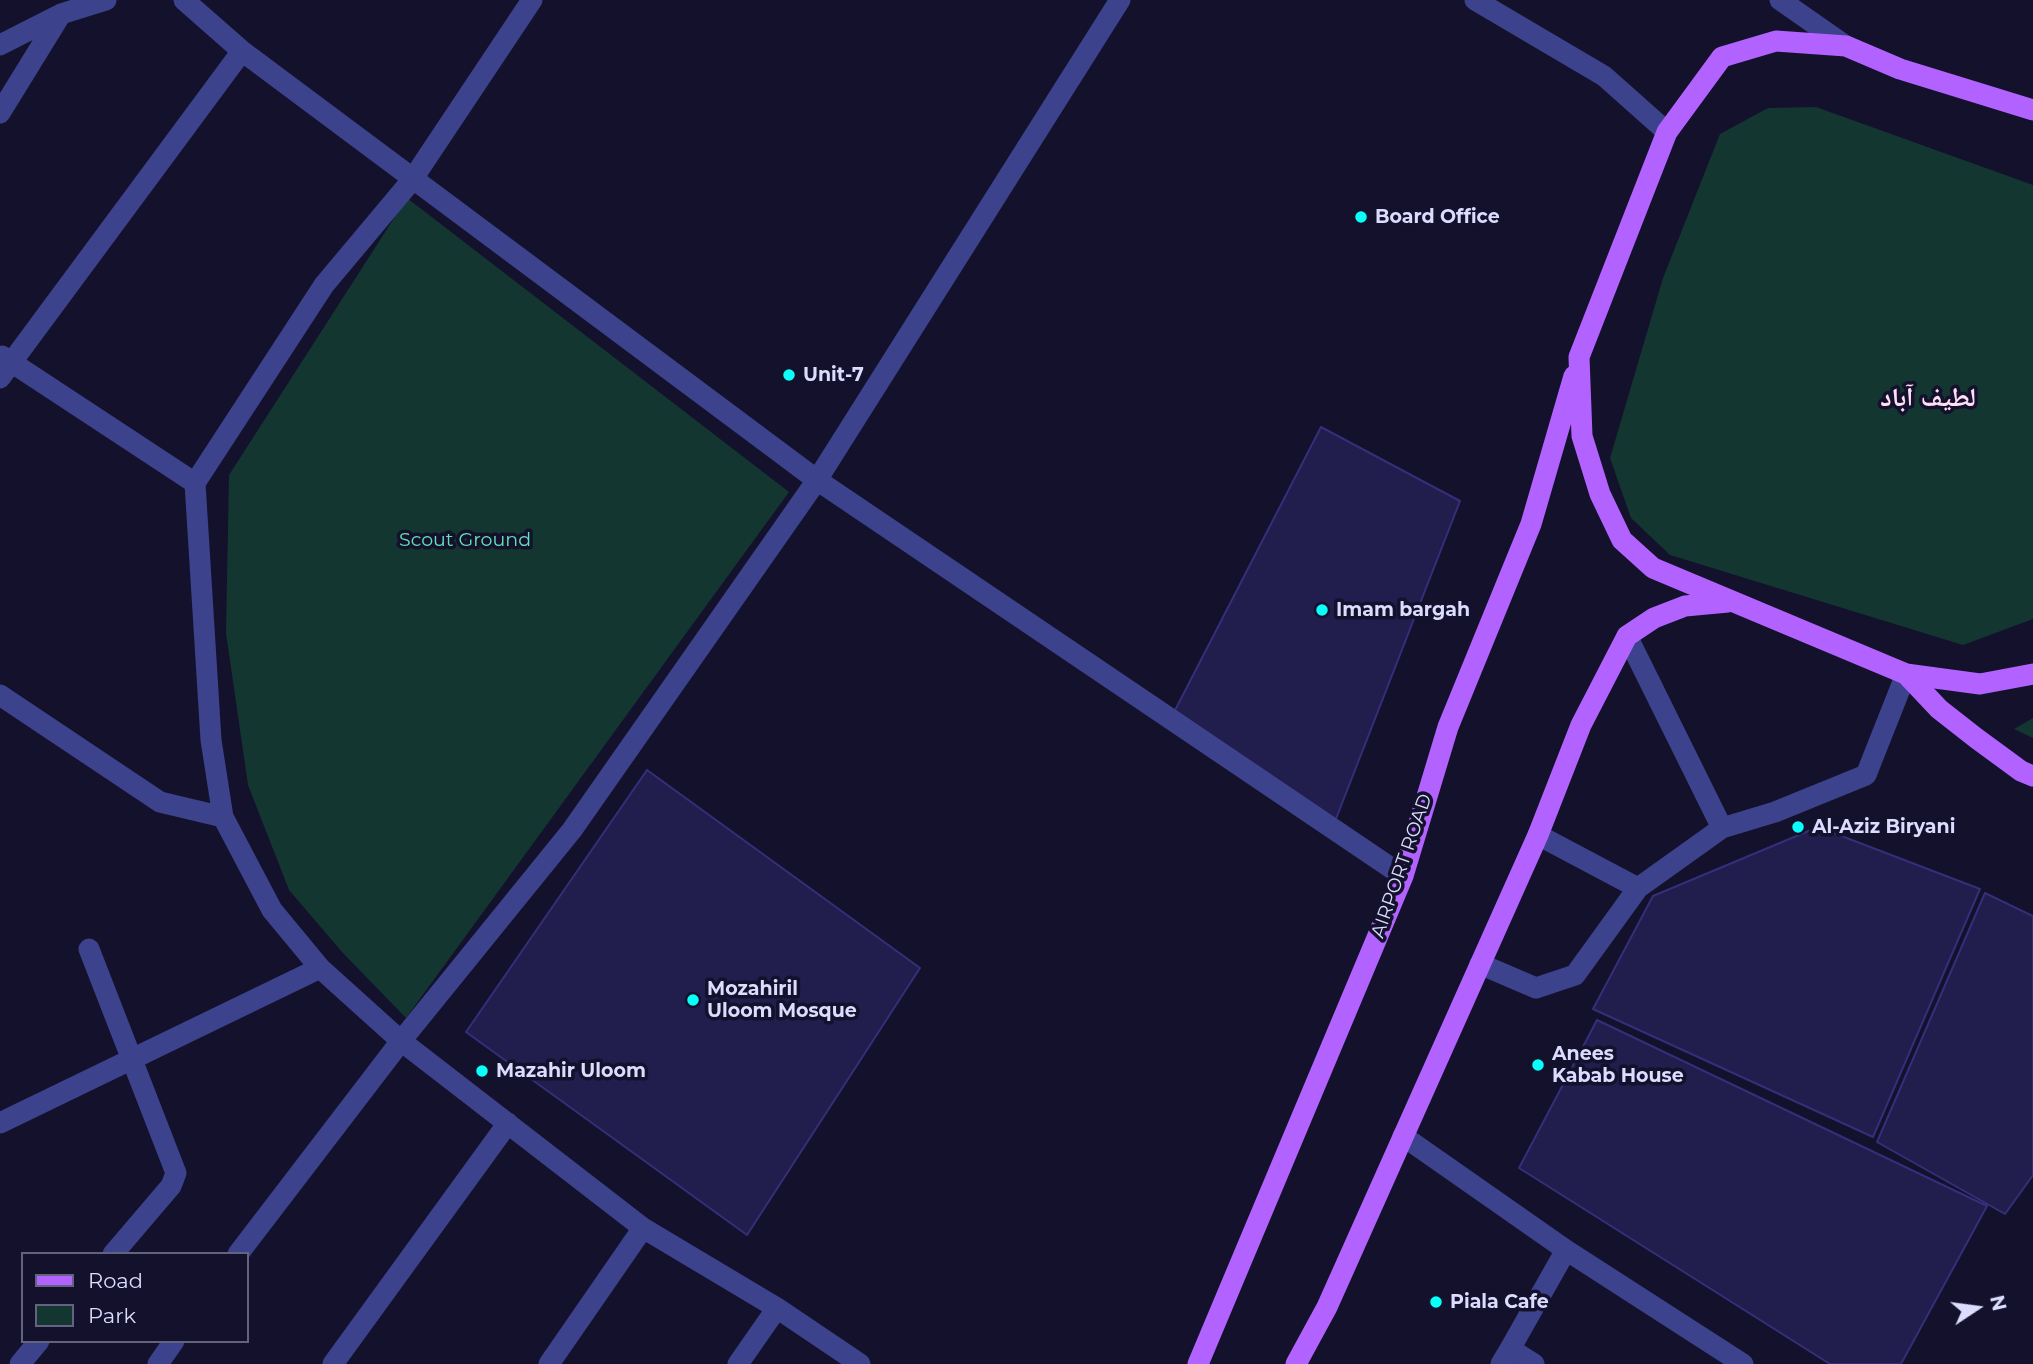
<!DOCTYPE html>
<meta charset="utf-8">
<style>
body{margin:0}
#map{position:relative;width:2033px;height:1364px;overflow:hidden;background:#13112c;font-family:Montserrat,sans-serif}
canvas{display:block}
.legend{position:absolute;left:21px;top:1252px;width:228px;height:91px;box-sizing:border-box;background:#13112c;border:2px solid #636280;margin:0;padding:9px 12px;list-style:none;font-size:21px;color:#dcdcff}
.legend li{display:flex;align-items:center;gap:14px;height:35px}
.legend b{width:35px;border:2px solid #636280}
.north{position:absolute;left:1942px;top:1273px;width:70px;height:70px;-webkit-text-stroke:5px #13112c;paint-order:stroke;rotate:77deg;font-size:19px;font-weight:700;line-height:28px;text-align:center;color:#dcdcff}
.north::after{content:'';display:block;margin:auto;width:24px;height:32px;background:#dcdcff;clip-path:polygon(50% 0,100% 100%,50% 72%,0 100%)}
</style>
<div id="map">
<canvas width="2033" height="1364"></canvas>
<ul class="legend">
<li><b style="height:9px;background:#b263ff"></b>Road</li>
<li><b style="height:19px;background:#143631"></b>Park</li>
</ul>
<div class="north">N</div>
</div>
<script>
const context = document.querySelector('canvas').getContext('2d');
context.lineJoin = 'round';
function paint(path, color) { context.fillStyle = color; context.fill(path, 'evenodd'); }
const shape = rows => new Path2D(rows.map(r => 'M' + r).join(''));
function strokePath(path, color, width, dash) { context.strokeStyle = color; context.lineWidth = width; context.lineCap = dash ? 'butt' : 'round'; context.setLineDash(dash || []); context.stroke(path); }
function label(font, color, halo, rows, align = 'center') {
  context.font = font + ' Montserrat,"Noto Naskh Arabic",sans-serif'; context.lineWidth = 7; context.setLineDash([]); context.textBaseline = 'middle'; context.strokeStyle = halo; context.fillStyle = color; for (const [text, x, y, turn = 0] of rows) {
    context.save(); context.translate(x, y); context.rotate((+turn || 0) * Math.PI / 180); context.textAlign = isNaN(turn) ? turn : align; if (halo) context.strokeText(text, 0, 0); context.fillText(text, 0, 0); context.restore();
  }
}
paint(shape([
 [1816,107,2033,185,2033,619,1963,645,1670,555,1631,518,1610,458,1663,278,1720,134,1768,108],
 [407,198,789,492,406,1018,342,952,289,890,248,785,226,633,229,475],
 [2033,718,2033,738,2014,729]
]), '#143631');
const building = shape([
 [1321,427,1460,501,1332,829,1170,720,1321,427],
 [647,770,920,968,747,1235,466,1032,647,770],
 [1818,827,1980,889,1873,1137,1593,1009,1653,896,1818,827],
 [1985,893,2033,916,2033,1175,2005,1214,1877,1142,1985,893],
 [1597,1020,1987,1206,1901,1364,1830,1364,1519,1168,1597,1020]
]);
paint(building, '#211d4d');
strokePath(building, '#352f7a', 2);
strokePath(shape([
 [184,0,242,51,817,480,1403,876],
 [532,0,412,180,324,285,195,483,211,740,223,817,272,910,320,968,401,1041,643,1228,777,1308,860,1364],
 [1475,0,1604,76,1667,132],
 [1780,0,1846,46],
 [0,45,61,14,106,0],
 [0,113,61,14],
 [2,356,195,483],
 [0,378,242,51],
 [1627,636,1722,828],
 [0,695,160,802,223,817],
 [1538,835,1638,888],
 [89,949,176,1173,171,1186,113,1254],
 [1480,964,1536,988,1575,975,1638,888,1722,828,1775,812,1866,775,1906,674],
 [0,1123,320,968],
 [1403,1136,1566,1250,1743,1364],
 [238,1254,401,1041,572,830,817,480,1120,0],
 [1510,1349,1566,1250],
 [20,1364,39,1341],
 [158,1364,174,1341],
 [333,1364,508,1123],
 [549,1364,643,1228],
 [738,1364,777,1308],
 [1501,1364,1510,1349,1534,1364]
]), '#3c428b', 21);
strokePath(shape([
 [2033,110,1900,69,1846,46,1776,41,1722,57,1667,132,1579,357,1582,436,1600,494,1622,540,1653,568,1906,674,1980,684,2033,674],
 [1906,674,1939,709,1976,738,2021,771,2033,776],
 [1198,1364,1403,876,1448,727,1531,524,1574,376],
 [1296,1364,1327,1307,1538,835,1581,725,1627,636,1654,618,1685,606,1728,602]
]), '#b263ff', 21);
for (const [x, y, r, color] of [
 [1361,217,7,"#08fffa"],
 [789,375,7,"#08fffa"],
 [1322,610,7,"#08fffa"],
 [1798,827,7,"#08fffa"],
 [693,1000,7,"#08fffa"],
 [1538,1065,7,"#08fffa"],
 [482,1071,7,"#08fffa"],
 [1436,1302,7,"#08fffa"]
]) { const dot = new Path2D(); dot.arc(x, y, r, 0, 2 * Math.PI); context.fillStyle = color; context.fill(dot); strokePath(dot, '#13112c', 2.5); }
label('bold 19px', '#dcdcff', '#13112c', [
 ["Board Office",1375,217],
 ["Unit-7",803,375],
 ["Imam bargah",1336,610],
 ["Al-Aziz Biryani",1812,827],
 ["Mozahiril",707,989],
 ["Uloom Mosque",707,1011],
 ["Anees",1552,1054],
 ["Kabab House",1552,1076],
 ["Mazahir Uloom",496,1071],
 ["Piala Cafe",1450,1302]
], 'left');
label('19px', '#65e2b4', '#13112c', [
 ["Scout Ground",465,540]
]);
label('19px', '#dcdcff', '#13112c', [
 ["AIRPORT ROAD",1402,866,-71]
]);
label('bold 26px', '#ffdef7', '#13112c', [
 ["لطیف آباد",1928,398]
]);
</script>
